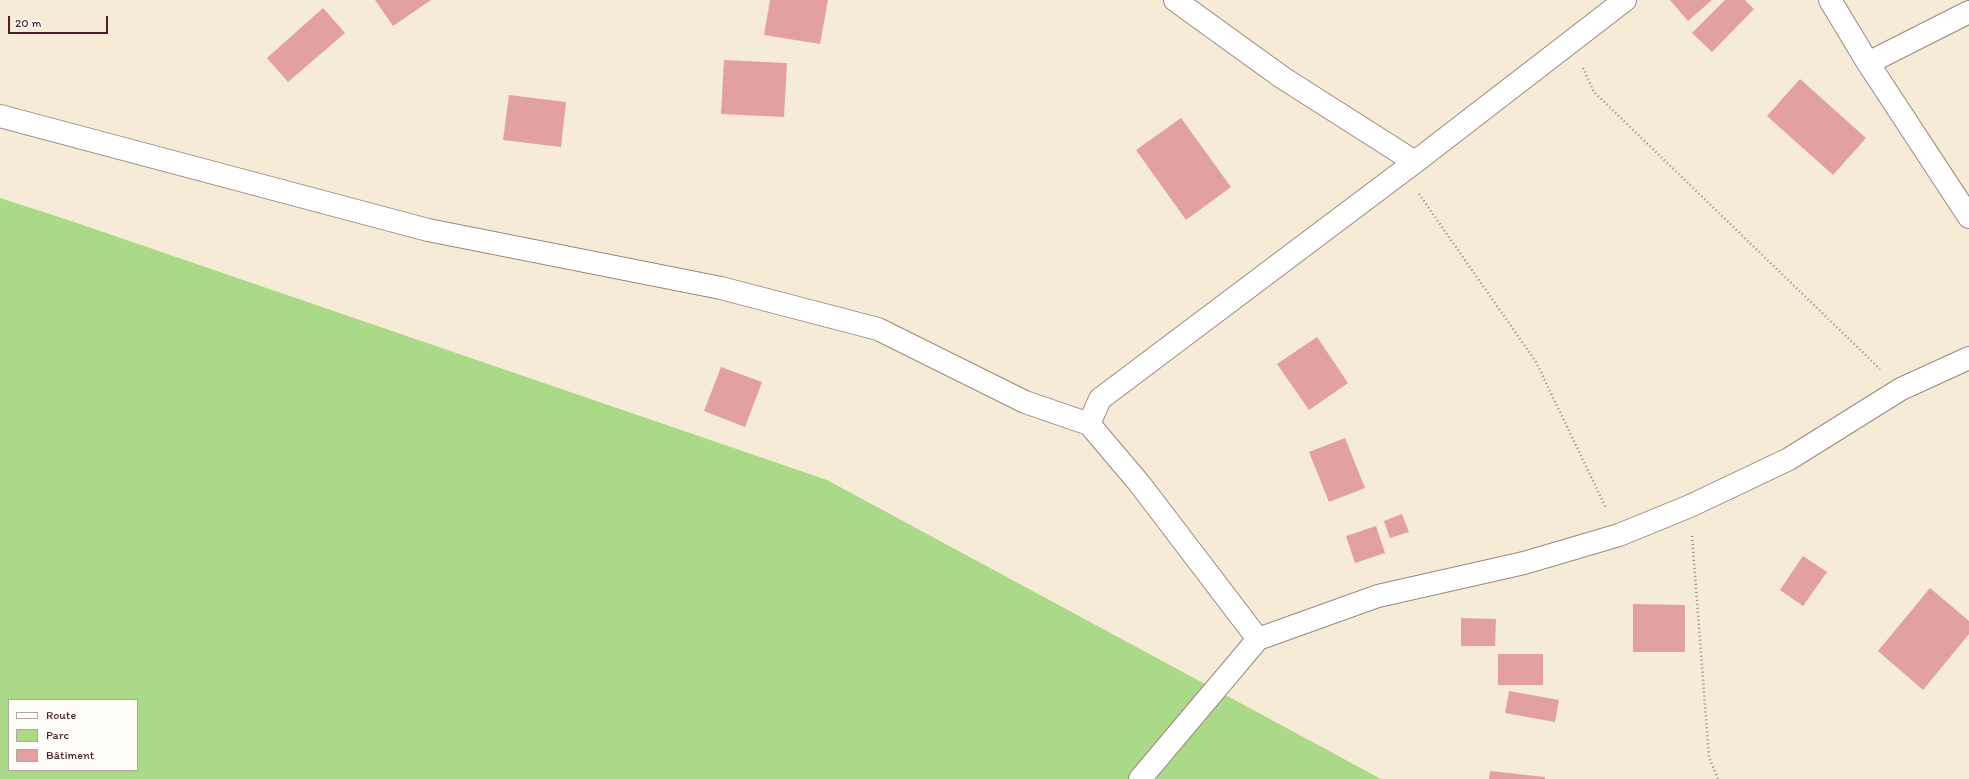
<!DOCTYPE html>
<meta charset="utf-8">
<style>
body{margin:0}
#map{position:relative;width:1969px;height:779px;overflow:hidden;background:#f5ebd6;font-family:Itim,sans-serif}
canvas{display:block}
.legend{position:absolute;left:8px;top:699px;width:130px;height:72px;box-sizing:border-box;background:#fdfcf7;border:1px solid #b5a4a5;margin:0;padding:5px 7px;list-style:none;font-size:12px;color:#4a1f2b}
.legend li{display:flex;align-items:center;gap:8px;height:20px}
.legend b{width:20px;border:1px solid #b5a4a5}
.scale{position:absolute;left:8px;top:16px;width:100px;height:18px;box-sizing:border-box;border:2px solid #4a1f2b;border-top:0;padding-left:5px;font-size:12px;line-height:14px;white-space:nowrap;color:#4a1f2b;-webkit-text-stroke:3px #fdfcf7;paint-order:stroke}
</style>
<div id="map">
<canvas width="1969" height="779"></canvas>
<ul class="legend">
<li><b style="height:5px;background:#fff"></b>Route</li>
<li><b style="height:11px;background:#aad987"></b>Parc</li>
<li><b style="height:11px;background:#e2a09f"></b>Bâtiment</li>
</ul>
<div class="scale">20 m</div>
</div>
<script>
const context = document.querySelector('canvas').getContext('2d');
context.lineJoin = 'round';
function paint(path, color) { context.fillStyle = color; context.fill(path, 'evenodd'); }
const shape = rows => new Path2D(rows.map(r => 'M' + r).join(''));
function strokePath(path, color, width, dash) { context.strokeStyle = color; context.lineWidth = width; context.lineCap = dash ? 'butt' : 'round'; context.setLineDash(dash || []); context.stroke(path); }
paint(shape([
 [0,198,68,220,827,480,1381,779,0,779],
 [9,700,137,700,137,770,9,770]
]), '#aad987');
paint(shape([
 [375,0,431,0,393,26],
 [770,0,828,0,820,44,764,35],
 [1670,0,1712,0,1688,21],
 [1725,0,1745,0,1754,9,1712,52,1692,33],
 [323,8,345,33,288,82,267,58],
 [724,60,787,63,784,117,721,114],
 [1800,79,1866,138,1833,175,1767,116],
 [509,95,566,102,561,147,503,140],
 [1181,118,1231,187,1186,220,1136,150],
 [1317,337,1348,383,1309,410,1277,364],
 [721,367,762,382,745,427,704,411],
 [1345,438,1365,488,1329,502,1309,452],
 [1402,514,1409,532,1390,538,1384,521],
 [1376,526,1385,553,1355,563,1346,536],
 [1803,556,1827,572,1803,606,1780,590],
 [1930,588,1969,621,1969,634,1923,690,1878,651],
 [1633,604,1685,605,1685,652,1633,652],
 [1461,618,1496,619,1495,646,1461,646],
 [1498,654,1543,654,1543,685,1498,685],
 [1509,691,1559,700,1555,722,1505,713],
 [1490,771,1545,777,1545,779,1489,779]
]), '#e2a09f');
const minor = shape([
 [1175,0,1283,78,1415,162],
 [1830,0,1868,63,1969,217],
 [1868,63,1969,12],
 [0,116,428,230,721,288,878,329,1025,402,1089,424,1139,483,1258,639],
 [1089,424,1100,399,1415,162,1625,0],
 [1140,779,1258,639,1378,596,1524,563,1619,535,1690,506,1789,459,1901,389,1969,358]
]);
strokePath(minor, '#a08580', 24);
strokePath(shape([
 [1583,68,1594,92,1880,369],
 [1419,194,1536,362,1606,508],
 [1692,536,1709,757,1718,779]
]), '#a08580', 2.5, [1, 3]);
strokePath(minor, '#fff', 22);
</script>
